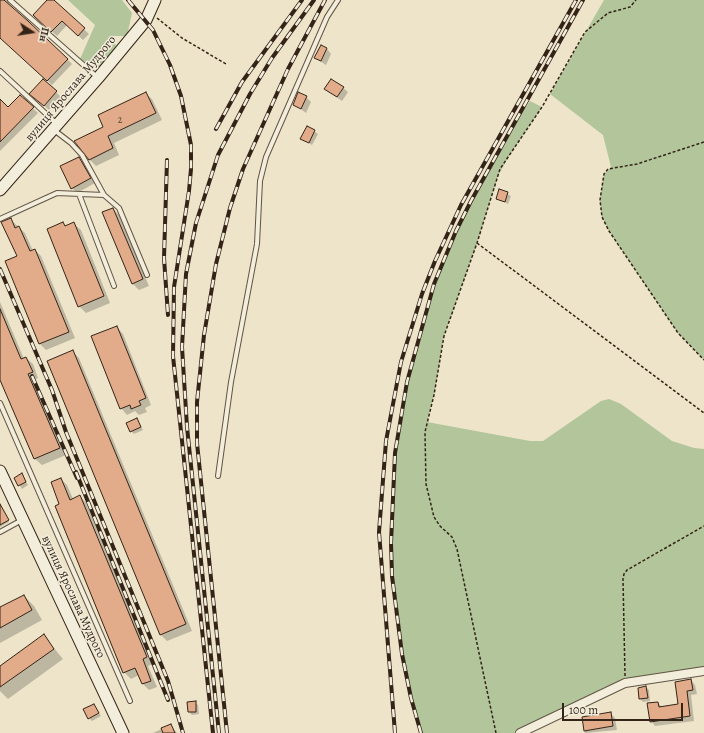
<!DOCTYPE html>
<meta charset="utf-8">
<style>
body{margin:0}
#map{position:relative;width:704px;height:733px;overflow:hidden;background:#ede4c9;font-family:Alegreya,serif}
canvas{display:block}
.north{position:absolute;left:12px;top:12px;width:40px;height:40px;-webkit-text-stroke:3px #f3eddc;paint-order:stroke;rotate:102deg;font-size:11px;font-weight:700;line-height:16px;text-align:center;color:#342417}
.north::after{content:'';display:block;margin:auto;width:14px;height:18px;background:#342417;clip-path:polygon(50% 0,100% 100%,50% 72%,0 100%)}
.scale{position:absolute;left:562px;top:703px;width:121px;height:18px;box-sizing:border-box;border:2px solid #342417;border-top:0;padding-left:5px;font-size:12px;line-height:14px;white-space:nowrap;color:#342417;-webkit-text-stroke:3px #f3eddc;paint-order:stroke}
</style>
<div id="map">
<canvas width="704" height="733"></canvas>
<div class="north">Пн</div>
<div class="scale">100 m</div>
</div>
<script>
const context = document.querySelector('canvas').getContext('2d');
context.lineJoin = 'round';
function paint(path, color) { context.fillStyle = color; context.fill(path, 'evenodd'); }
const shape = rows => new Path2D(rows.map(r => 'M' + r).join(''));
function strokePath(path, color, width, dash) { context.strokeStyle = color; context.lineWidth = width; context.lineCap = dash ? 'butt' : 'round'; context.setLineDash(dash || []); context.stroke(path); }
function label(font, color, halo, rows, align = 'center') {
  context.font = font + ' Alegreya,serif'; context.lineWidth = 3; context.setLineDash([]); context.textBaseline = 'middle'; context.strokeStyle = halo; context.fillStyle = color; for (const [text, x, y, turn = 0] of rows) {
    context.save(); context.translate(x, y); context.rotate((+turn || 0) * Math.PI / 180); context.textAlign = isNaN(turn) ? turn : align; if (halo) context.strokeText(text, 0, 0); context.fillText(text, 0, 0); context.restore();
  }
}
paint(shape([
 [68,0,122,0,132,13,127,36,113,36,116,46,106,64,95,68,80,59,95,25],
 [604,0,704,0,704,360,678,333,609,231,602,217,600,200,604,174,611,167,603,135,550,94],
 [530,101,542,107,509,156,498,176,477,243,444,336,434,395,427,422,530,441,543,441,601,401,609,399,621,404,672,441,694,448,704,449,704,671,625,683,520,733,421,733,411,698,402,654,392,576,391,529,393,489,395,453,403,398,420,330,434,284,446,253,471,201,513,125]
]), '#b2c59b');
paint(shape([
 [0,0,12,0,8,4,46,38,72,64,52,85,0,37],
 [48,0,53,0,89,34,83,40,67,25,57,36,39,20],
 [327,49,331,54,326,65,315,58],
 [43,80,61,97,49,110,36,98],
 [343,88,348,92,342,101,325,89],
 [145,93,152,99,162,120,114,143,119,155,96,166,89,159,105,127],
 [20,96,38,113,0,151,0,100,8,108],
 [306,97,311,102,306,113,294,104],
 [308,127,318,134,312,145,302,139],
 [79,158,83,163,95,183,77,193,72,188],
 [500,190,511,196,508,204,497,198],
 [113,209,119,215,149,286,139,290,132,283],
 [10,219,25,233,33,251,35,250,41,256,75,338,46,350,40,344],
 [63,223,67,227,74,224,81,230,110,303,86,313,79,306],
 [0,302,24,359,26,358,33,364,38,378,34,380,66,455,42,465,35,459,0,377],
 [117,327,123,334,151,405,145,408,147,412,139,415,135,411,127,415,121,408],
 [72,351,79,358,192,631,167,641,160,634],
 [137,419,143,430,134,434,131,431],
 [22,475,28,485,22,489,15,478],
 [61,479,67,485,73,499,80,496,86,503,152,664,148,666,157,687,149,690,143,684,139,675,131,679,124,672,61,504],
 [0,504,9,522,0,527],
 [24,596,34,606,42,620,0,643,0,609],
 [44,636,63,659,8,699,0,691,0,667],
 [691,680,695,685,697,694,691,695,694,721,655,726,651,721,658,703,662,707,679,705],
 [646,687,649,690,650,701,643,702,640,699,639,689],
 [195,702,198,705,199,714,192,715,189,712],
 [94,705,101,716,92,721,89,718],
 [610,713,615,718,617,730,585,733,583,718],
 [170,725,177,733,153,733]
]), '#0003');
const building = shape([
 [0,0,4,0,28,21,68,59,47,81,0,38,0,0],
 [47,0,54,0,85,28,78,36,62,21,51,32,33,15,47,0],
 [321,45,327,48,321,61,314,58,321,45],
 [43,79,57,91,44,106,29,94,43,79],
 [331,79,344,87,337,97,324,89,331,79],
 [146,92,156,113,108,136,113,148,89,160,74,141,103,127,98,115,146,92],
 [298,92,307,96,301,109,293,105,298,92],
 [20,95,34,107,0,142,0,99,8,107,20,95],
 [307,126,315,130,309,143,300,139,307,126],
 [79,157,91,178,71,189,60,166,79,157],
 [499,189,508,192,505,202,496,199,499,189],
 [113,208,143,279,132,284,102,212,113,208],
 [11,218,15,228,19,226,30,251,35,249,69,332,39,344,5,261,17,256,1,222,11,218],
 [63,222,65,226,74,222,104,296,78,307,47,229,63,222],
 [0,309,21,359,26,357,33,372,28,374,60,448,34,459,0,380,0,309],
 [117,326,146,398,139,401,141,405,131,409,130,405,120,409,91,336,117,326],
 [73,350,186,624,160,635,47,361,73,350],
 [137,418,141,427,130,432,126,423,137,418],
 [22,473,26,482,18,486,14,478,22,473],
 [61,478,70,500,80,495,147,657,143,659,151,681,142,684,135,668,123,673,55,506,59,504,51,482,61,478],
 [0,504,9,520,0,525,0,504],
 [24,595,32,610,0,628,0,607,24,595],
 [44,634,54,649,0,687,0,666,44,634],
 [691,679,693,690,687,691,690,716,650,722,647,703,658,702,659,707,678,704,675,682,691,679],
 [646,686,648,698,639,699,638,688,646,686],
 [196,701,196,712,188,712,187,702,196,701],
 [94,704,99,713,88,719,83,709,94,704],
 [611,712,613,726,584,731,582,717,611,712],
 [171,724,175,733,163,733,161,728,171,724]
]);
paint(building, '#e2ab8a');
strokePath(building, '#342417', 1);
const lane = shape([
 [10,0,97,77],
 [0,71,57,124],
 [54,130,71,143,82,155,104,195,119,208,147,275],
 [79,194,114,286],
 [0,219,57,193,104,195],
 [0,403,130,701],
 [218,476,231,382,257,244,260,181,266,157,327,17,338,0],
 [0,532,22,520]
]);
const street = shape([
 [520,733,625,683,704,671]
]);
const secondary = shape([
 [0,190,98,78,146,20,155,0],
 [0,471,123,733]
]);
strokePath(lane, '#625444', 6);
strokePath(street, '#625444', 10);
strokePath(secondary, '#342417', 13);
strokePath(shape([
 [157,18,182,38,226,64],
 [704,142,637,164,608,169,604,174,600,200,602,217,609,231,678,333,704,360],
 [477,243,704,413],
 [625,676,623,579,624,574,627,570,704,526],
 [496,733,457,549,452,537,440,526,434,517,426,484,425,432,434,395,444,336,477,243,500,169,542,107,585,32,608,13,630,7,636,0]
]), '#342417', 1.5, [3, 2]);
strokePath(lane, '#f3eddc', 4);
strokePath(street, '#f3eddc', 8);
strokePath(secondary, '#f3eddc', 11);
const rail = shape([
 [128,0,153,30,170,65,181,96,191,145,191,169,189,191,174,287,173,356,213,733],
 [216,129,242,82,302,0],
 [167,160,164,258,168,315],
 [0,269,52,390,66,432,168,681,183,733],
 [32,376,77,478],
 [76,472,168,700],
 [219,733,187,427,182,347,186,274,196,223,218,155,250,94,272,58,314,0],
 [227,733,197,443,197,402,204,335,216,264,230,208,243,169,288,69,325,0],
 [395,733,379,532,386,441,401,362,422,294,435,261,461,205,576,0],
 [421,733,411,698,402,654,392,576,391,543,395,453,407,382,434,284,456,231,471,201,583,0]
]);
strokePath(rail, '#342417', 4);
strokePath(rail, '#f3eddc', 2.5, [8]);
label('10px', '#604634', null, [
 ["2",120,121]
]);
label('12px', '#342417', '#f3eddc', [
 ["вулиця Ярослава Мудрого",71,89,-50],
 ["вулиця Ярослава Мудрого",73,597,65]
]);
</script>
